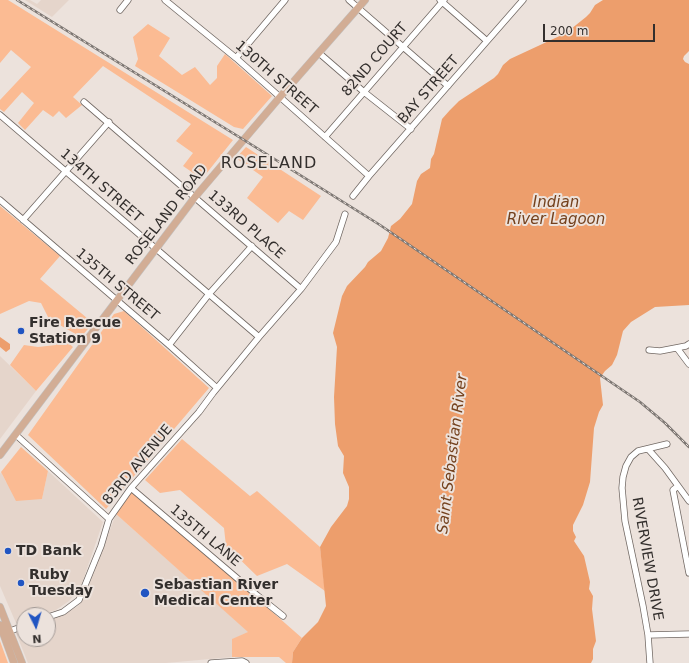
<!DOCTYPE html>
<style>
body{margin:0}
#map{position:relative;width:689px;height:663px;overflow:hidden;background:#ece2dc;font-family:"DejaVu Sans",sans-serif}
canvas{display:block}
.north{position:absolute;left:16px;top:607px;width:40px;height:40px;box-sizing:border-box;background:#ece2dc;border:1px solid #a29a96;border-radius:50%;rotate:175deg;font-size:11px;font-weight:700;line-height:16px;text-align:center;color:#332f2d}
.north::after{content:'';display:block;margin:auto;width:14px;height:18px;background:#2155c2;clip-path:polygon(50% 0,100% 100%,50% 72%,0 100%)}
.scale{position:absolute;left:543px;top:24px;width:112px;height:18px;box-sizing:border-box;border:2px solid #332f2d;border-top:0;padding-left:5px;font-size:12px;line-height:14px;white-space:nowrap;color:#332f2d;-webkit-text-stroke:3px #ece2dc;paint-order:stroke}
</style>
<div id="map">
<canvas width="689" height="663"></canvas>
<div class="north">N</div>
<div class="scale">200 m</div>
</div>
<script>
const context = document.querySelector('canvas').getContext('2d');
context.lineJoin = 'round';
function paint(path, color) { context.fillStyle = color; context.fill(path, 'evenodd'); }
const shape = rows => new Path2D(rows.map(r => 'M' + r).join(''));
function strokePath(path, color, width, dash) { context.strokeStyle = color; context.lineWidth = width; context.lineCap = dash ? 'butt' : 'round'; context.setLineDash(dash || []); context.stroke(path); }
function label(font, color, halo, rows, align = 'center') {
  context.font = font + ' "DejaVu Sans",sans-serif'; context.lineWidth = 4; context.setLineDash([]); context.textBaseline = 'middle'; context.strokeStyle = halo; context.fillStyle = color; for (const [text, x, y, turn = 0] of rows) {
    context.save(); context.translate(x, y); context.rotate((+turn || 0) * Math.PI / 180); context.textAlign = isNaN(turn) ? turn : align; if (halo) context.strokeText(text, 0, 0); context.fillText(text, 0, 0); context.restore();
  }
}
paint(shape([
 [25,0,30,0,37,4,41,0,69,0,52,17],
 [0,356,36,391,0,439],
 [48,471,103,522,81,586,69,601,56,610,39,615,24,615,24,620,16,623,0,586,0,474,1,472,6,482,42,499],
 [116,514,249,632,233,639,232,657,166,663,28,663,16,633,24,629,24,639,48,639,48,620,70,611,78,606,84,598]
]), '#e5d5cb');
paint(shape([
 [0,0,8,0,233,140,202,179,183,166,193,153,176,141,191,124,103,66,73,97,82,105,66,118,59,111,53,117,43,110,25,130,18,123,34,103,22,92,4,112,0,109,0,100,31,67,11,50,0,63],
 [148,24,170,38,159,56,182,75,195,67,210,85,217,78,217,66,225,54,272,96,243,129,234,127,135,66,138,59,133,37],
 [246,147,321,196,303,220,289,211,278,223,247,198,263,177,236,158],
 [0,206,60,256,40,279,93,323,81,337,49,319,41,303,29,301,0,314],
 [124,311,209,388,106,509,28,435,114,314],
 [62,337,73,347,36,391,10,365,24,345,38,347,56,345,60,338],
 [182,439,250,496,257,491,320,547,325,591,287,564,257,576,226,546,224,528,180,490,160,493,145,480],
 [21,447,48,471,42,499,16,501,1,472],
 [133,490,302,638,293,652,292,663,286,663,279,657,232,657,232,639,248,632,116,514],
 [0,641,8,663,0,663]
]), '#fbbb93');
paint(shape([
 [603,0,689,0,689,51,684,56,683,59,685,62,689,64,689,305,655,307,631,322,623,331,617,355,612,365,605,371,600,378,603,405,599,412,594,428,590,482,583,505,573,525,573,531,576,537,574,541,584,556,590,582,589,589,593,596,592,609,596,641,593,649,593,659,591,663,292,663,293,652,302,638,318,622,326,606,320,547,331,527,347,506,349,499,349,487,343,473,344,456,338,446,335,424,334,397,337,347,333,333,342,296,347,286,365,267,368,262,381,251,388,238,391,226,400,219,412,204,417,181,421,174,430,168,431,159,434,154,442,119,450,110,459,101,494,78,498,74,503,65,510,59,566,33,586,17,590,13,595,5],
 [0,337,10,344,10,349,6,352,0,347]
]), '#ed9e6c');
const minor = shape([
 [165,0,236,58,369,176],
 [349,0,448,86],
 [440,0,487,41],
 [120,10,128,0],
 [319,53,364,92,411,129],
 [236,58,285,0],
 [84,102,301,289],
 [0,115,259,337],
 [325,137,444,0],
 [353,196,369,176,523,0],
 [0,200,169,345,217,388],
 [23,220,109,122],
 [169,345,209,294,252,246],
 [677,348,689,364],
 [649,350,660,351,686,346,689,344],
 [16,435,109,519],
 [648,449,665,468,689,501],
 [678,486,673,490,689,573],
 [131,488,258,596,283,616],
 [48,617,63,612,79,600,101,546,109,519,131,488,199,412,213,393,259,337,301,289,336,242,345,214],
 [10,631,24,626],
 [648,635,689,634],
 [211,663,242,661,246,663],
 [650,663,648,635,643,606,625,521,622,488,623,477,626,466,631,457,638,451,667,444]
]);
const major = shape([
 [0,455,195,197,280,97,365,0],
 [0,607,22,663],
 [0,625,14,663]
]);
strokePath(minor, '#716863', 7);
strokePath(major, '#c2c1c0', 8);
strokePath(minor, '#fff', 5.5);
strokePath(major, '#d2ad95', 7);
const rail = shape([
 [17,0,244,140,380,225,640,402,665,423,689,447]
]);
strokePath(rail, '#7d7773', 2.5);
strokePath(rail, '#ece2dc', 1, [3]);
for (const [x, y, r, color] of [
 [21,331,4,"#2155c2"],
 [8,551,4,"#2155c2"],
 [21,583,4,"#2155c2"],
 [145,593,5,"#2155c2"]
]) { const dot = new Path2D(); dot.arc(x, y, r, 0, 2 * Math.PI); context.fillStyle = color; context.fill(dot); strokePath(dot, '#ece2dc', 1.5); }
label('14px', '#332f2d', '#ece2dc', [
 ["82ND COURT",375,60,-49],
 ["130TH STREET",276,78,41],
 ["BAY STREET",429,90,-49],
 ["134TH STREET",101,186,41],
 ["ROSELAND ROAD",167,215,-52],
 ["133RD PLACE",246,225,41],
 ["135TH STREET",117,285,40],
 ["83RD AVENUE",138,465,-50],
 ["135TH LANE",205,536,40],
 ["RIVERVIEW DRIVE",647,559,80]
]);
label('bold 14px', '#332f2d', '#ece2dc', [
 ["Fire Rescue",29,323],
 ["Station 9",29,339],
 ["TD Bank",16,551],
 ["Ruby",29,575],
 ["Tuesday",29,591],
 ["Sebastian River",154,585],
 ["Medical Center",154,601]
], 'left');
label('italic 15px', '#74411d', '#ece2dc', [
 ["Indian",556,203],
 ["River Lagoon",556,220],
 ["Saint Sebastian River",453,454,-83]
]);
context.letterSpacing = '1px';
label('16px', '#332f2d', '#ece2dc', [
 ["ROSELAND",269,164]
]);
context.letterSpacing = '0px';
</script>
